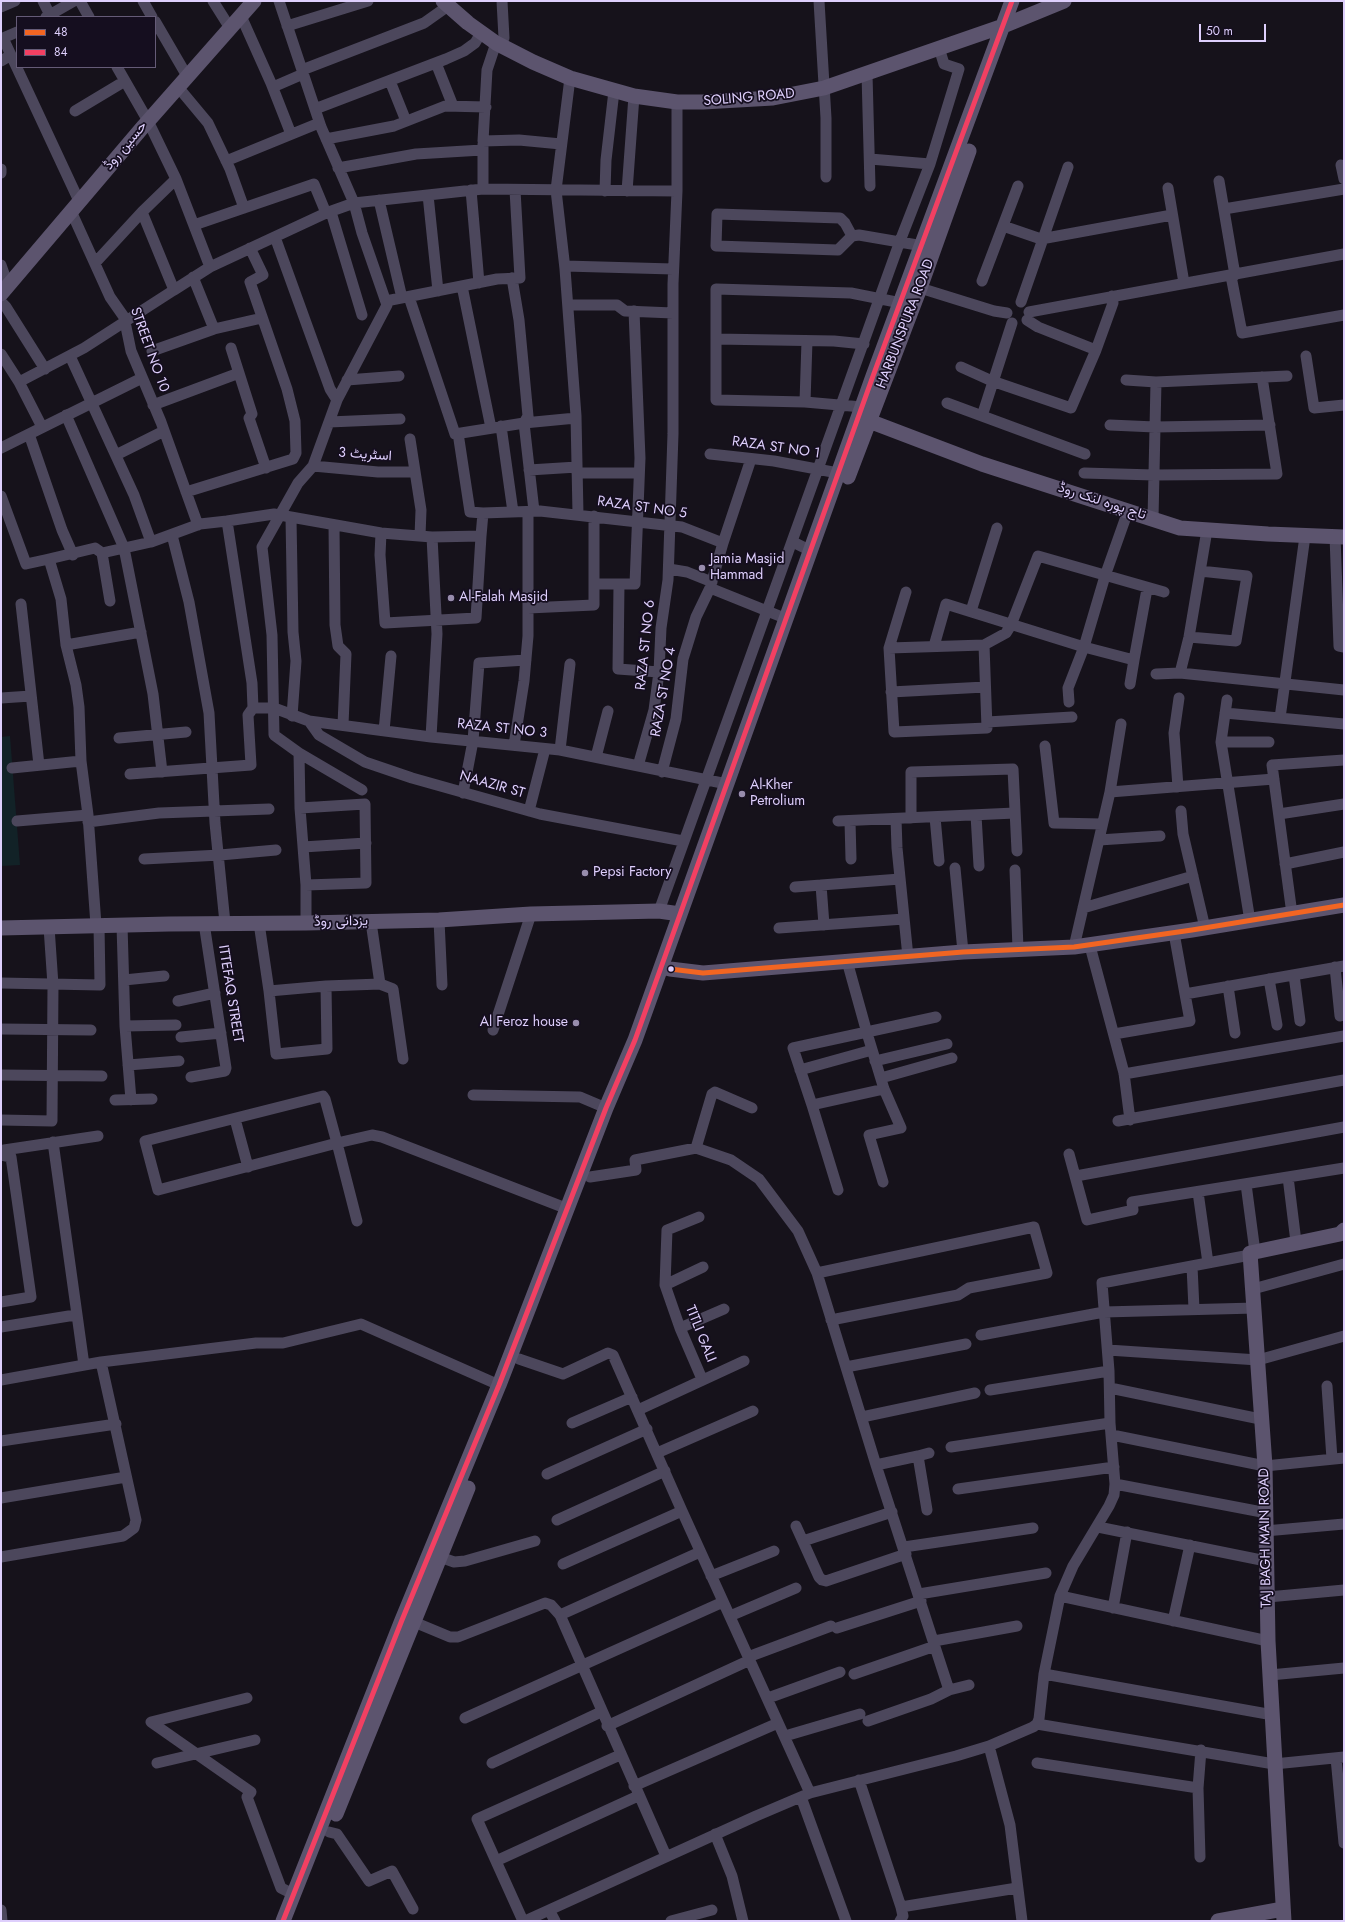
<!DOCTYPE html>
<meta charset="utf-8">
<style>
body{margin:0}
#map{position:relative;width:1345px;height:1922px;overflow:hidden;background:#16121b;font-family:Jost,sans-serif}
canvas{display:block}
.frame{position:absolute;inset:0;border:2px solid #decffc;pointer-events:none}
.legend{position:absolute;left:16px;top:16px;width:140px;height:52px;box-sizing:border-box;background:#150e1f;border:1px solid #655b77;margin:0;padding:5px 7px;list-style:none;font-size:12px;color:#decffc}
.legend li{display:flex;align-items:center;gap:8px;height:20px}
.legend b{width:20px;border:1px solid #655b77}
.scale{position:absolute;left:1199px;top:24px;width:67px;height:18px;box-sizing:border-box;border:2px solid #decffc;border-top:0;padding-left:5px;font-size:12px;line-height:14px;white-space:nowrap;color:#decffc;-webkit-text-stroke:3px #150e1f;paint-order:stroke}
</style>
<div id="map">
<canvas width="1345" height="1922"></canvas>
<div class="frame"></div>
<ul class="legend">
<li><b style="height:5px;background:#f26522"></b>48</li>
<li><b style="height:5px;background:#f24062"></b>84</li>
</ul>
<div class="scale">50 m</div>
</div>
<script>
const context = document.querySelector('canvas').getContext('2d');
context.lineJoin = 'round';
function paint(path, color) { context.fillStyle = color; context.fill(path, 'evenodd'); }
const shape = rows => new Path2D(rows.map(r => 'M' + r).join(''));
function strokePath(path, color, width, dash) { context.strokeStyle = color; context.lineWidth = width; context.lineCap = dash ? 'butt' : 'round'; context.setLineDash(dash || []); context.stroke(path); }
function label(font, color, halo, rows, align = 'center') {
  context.font = font + ' Jost,Vazirmatn,sans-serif'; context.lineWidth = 3.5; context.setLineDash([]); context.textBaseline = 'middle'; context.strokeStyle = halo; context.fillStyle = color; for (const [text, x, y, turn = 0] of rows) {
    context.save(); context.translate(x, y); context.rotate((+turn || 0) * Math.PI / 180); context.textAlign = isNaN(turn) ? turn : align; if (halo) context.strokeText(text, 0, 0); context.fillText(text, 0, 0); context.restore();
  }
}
paint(shape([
 [10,736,20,865,1,866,1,737]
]), '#122227');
strokePath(shape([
 [43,1,50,15],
 [80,1,89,17],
 [143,1,152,17],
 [213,1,230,28],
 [279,1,321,127,354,203,362,233,387,305,337,400,313,466,298,483,262,547,272,635,274,735,299,753,300,808,306,885,306,923],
 [502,1,504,38],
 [819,1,826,118,826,177],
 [1,7,15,1],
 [241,16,271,83,291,134],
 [46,17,74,1],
 [155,21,187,76],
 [287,26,368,1],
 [17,32,3,38,79,201],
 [496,43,487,70,483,141,519,140,561,144],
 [1,61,11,55],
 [436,63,453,106],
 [117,67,148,121,176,179,210,267,174,290],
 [302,70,424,23,448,6],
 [867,74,870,186],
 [570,78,556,190,565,269,576,416,578,514],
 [390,81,406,121],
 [178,87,208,123,230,169,244,208],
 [273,87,303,74],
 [315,109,446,59,464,51,475,43,481,33],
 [75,111,125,81],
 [326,139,394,126,445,106,486,107],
 [483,144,483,189],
 [870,159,930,164],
 [226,161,319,123],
 [1341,165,1344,179],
 [338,168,416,154,482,150],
 [1,169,1,173],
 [1219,181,1235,275],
 [1168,188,1184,283],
 [471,190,479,283],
 [605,191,606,160,614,91],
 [627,191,634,96],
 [428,195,438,291],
 [379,200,402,298],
 [1224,209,1344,189],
 [71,211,110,297,124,317,131,351,161,422,198,525],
 [331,212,362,315],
 [194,225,314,184,326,213],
 [1003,226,1041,239,1172,215],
 [852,236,845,223,840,218,717,214,716,246,838,250,852,236,859,235,923,246],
 [275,237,330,389,337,400],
 [95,263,142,212,176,179],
 [1,265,8,285],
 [565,266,673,269],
 [210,267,326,213,354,203,483,189,677,191,677,102],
 [1231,276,1242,333,1344,315],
 [982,281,1018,186],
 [462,286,491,428],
 [920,288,994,311,1007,313],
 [409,297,455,434,524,423,528,416,519,320,512,278],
 [386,301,497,279,520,278,515,190],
 [1,302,6,307,45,369],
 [1021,302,1068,167],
 [568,305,617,305,625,311,673,313],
 [1029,312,1344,254],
 [1027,320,1038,327,1096,350],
 [214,329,262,318],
 [716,339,834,341,864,344],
 [231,348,252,414,249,418,266,468],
 [152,351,214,329,193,277],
 [1,354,19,382],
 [70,356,134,495,151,542],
 [1306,356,1314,408,1344,405],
 [961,367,992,381,1071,408,1096,350,1113,303,1112,296],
 [347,380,399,376],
 [1126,380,1156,382,1287,376],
 [805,402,807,341],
 [947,403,1085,454],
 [153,405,239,373],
 [862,407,805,402,716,400,716,289,851,293,901,303],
 [66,415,124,548,153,694,162,772],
 [982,416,1012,323],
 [329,422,400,419],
 [1110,425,1155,427,1270,425],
 [501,426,513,512],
 [42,427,19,382,84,348,174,290,142,212],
 [458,433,470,512,483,513],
 [29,434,62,530,73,555],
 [410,439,421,510,420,536],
 [1,448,142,378],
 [710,454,774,461,838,473],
 [116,455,164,431],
 [313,466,378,472,415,472],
 [529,470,577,467],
 [577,473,639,473],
 [1084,473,1154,475,1277,474,1262,377],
 [186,492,293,459,296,453,295,421,287,389,250,282,263,275,250,248],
 [1,496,26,564,49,559],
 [534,511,524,423,576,418],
 [291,518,293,632,296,661,292,716],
 [1153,519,1156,382],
 [334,525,335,625,338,646,346,654,343,725],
 [1207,530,1189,637,1180,673,1344,690],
 [381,533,380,555,385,623,476,618,481,536,432,537],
 [172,535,189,602,209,713,215,823,225,923],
 [481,536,483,513,540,511,682,527,723,543],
 [1335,536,1339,646,1344,647],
 [793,542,811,551],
 [102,553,110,601],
 [669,569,687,572,712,582],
 [594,584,635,584,640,458,634,311],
 [619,584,618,669,659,672],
 [710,588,787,619],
 [21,604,39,765],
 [528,608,594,605,594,516],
 [971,611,997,528],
 [1189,637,1236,641,1247,576,1200,571],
 [66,645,141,632],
 [984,645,987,728,894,732,889,648,984,645,1006,633,1011,625,1038,556,1164,592],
 [934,646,946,604,1084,647,1105,576,1128,511],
 [889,648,906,592],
 [1156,674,1180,673],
 [1130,684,1134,660],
 [891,692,985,687],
 [1,698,31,696],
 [1227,700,1221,742,1250,921],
 [1069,702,1068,688,1084,647,1134,660,1147,589],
 [253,708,274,708,309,721,431,737,560,750,727,784],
 [1225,713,1344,724],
 [1280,718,1305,536],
 [309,721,319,735,365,762,412,778,540,814,683,841],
 [987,722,1072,717],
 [384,731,391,656],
 [119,738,186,732],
 [1221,742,1269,742],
 [514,745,524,681,528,636,528,512],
 [1045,746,1054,823,1102,824],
 [560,750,570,664],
 [299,753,362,790],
 [596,757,608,711],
 [81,761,79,707,76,685,66,645,61,599,49,559,95,548,102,553,151,542,200,524,227,521],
 [638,766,654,710,659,672,661,628,668,580,673,434,673,284,677,191],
 [12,768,81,761,88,815],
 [662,772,676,719,683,659,696,617,710,588,723,543,751,459],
 [130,774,251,765,248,715,253,708,252,683,227,521,274,514,381,533,432,537,437,634,431,737],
 [1178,787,1174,733,1179,698],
 [1110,792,1121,724],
 [463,793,473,741,479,663,526,660],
 [300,808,365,804,366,883,306,885],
 [529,811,545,749],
 [1181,811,1183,834,1205,928],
 [1279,814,1344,804],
 [976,815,979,866],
 [935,817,939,861],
 [911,818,911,772,1013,769,1017,851],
 [896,819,897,848,908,957],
 [17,821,88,815,96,925],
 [838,821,1015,813],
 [850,821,851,859],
 [88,822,159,813,269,809],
 [1099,840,1160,836],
 [303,847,366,843],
 [144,859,220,855,276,850],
 [1285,864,1344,852],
 [955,868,963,952],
 [1015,870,1018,949],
 [821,885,824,925],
 [795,887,900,879],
 [1083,908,1193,876],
 [659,911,900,241,930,164,959,69,944,64,939,48],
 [1292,914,1272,765,1344,760],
 [439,920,442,985],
 [259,923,269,991,326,986,380,984,371,922],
 [122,925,125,1026,131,1100],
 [779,928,904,919],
 [1174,933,1185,994,1344,966],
 [1090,946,1124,1073,1130,1120],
 [1074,947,1110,792,1274,779],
 [847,961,867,1033,884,1089,901,1128,869,1135,883,1182],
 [1335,967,1340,1016],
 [1294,975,1300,1021],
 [1269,979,1277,1025],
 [124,980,164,976],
 [1,983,100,985,99,925],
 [380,984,393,989,403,1059],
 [1228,986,1235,1033],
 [269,991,276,1054,327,1049,326,986],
 [178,1001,215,993],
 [125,1026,176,1025],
 [1,1029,91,1030],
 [493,1030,531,914],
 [1114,1034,1190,1021,1185,994],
 [181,1037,221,1033],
 [875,1061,947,1044],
 [128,1065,179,1061],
 [800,1070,872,1050],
 [1124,1074,1344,1036],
 [1,1075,102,1076],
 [191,1077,225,1071,226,1068,204,923],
 [881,1078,952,1058],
 [473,1095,580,1097,606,1108],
 [115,1100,152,1099],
 [812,1105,884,1089],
 [235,1119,248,1167],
 [1,1120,52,1121,53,985,49,927],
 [1118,1121,1344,1080],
 [53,1142,84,1365],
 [696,1148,712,1094,715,1092,752,1108],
 [1069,1154,1087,1220,1133,1210,1132,1202,1344,1168],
 [1,1155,11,1157,31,1297,1,1302],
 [1,1155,4,1150,98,1136],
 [1076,1176,1344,1127],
 [590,1177,636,1170,635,1160,696,1148,731,1160,759,1179,798,1231,817,1273,876,1465,949,1690],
 [1288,1177,1296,1242],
 [1246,1184,1255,1252],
 [838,1190,812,1105,793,1048,936,1017],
 [1198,1192,1208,1263],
 [699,1217,667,1230,665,1285,680,1328,702,1379],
 [357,1221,337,1143,325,1099,323,1096,145,1141,158,1190,337,1143,372,1135,382,1137,568,1209],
 [1192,1266,1194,1309],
 [817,1273,1034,1227,1047,1273,969,1288,958,1295,831,1320],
 [665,1285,703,1267],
 [1253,1289,1344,1264],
 [1,1327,75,1315],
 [680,1328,724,1309],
 [981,1335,1104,1312,1255,1308],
 [1108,1350,1258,1360,1344,1336],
 [519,1359,563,1374,608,1353,613,1355,682,1511,810,1793],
 [846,1367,966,1344],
 [1,1380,101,1362,256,1343,283,1343,361,1324,499,1385],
 [1327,1386,1332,1459],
 [1110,1388,1260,1419],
 [990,1390,1109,1371],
 [638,1410,744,1361],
 [862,1417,975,1393],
 [572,1423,632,1397],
 [1112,1435,1265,1466,1344,1458],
 [1,1441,116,1424],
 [951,1447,1110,1423],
 [657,1453,753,1411],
 [918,1456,929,1453],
 [876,1465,918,1456,927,1510],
 [547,1474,647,1429],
 [1115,1484,1267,1513],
 [958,1489,1114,1467],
 [1,1498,126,1477],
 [557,1520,665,1471],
 [796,1526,819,1577,822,1580,826,1581,906,1554],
 [1098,1527,1266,1561],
 [1265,1531,1344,1524],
 [803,1541,892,1512],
 [904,1547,1033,1528],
 [1,1557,123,1536,134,1528,136,1520,101,1362],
 [440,1557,454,1562,465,1561,535,1541],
 [563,1564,682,1511],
 [711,1576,774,1551],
 [919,1594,1046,1573],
 [1060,1596,1268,1641],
 [1268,1597,1344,1590],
 [1113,1608,1127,1532],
 [560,1615,700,1552],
 [730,1616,796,1588],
 [1173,1621,1190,1545],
 [414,1622,450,1637,458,1637,545,1603,551,1605,560,1615,666,1856],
 [837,1628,921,1601],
 [934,1641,1017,1626],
 [748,1657,831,1626],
 [854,1674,935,1646],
 [1044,1674,1273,1715],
 [1270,1675,1344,1668],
 [247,1698,151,1722,251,1792,247,1797,281,1888,293,1894],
 [768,1698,840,1672],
 [465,1718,723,1602],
 [868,1721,931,1699,949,1690,969,1685],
 [1037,1724,1039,1719,1044,1674,1060,1596,1073,1566,1109,1506,1114,1495,1115,1484,1110,1423,1109,1371,1102,1283,1250,1255],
 [607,1726,750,1660],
 [785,1736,860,1714],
 [989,1746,1010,1825,1022,1921],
 [1336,1758,1344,1843],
 [157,1763,255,1740],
 [492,1763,601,1712],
 [1037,1763,1198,1788],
 [859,1780,901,1907,903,1916,900,1921],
 [634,1786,778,1723],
 [801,1797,846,1921],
 [329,1832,337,1834,369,1881,392,1871,413,1909],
 [715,1834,732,1876,743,1921],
 [1200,1857,1198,1788,1201,1750],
 [496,1861,638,1796],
 [901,1907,1017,1888],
 [1,1910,2,1921],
 [549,1910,555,1921],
 [523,1921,477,1819,620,1755],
 [525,1921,756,1816,810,1793,956,1756,989,1746,1033,1727,1037,1724,1274,1764,1344,1757],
 [671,1921,712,1910]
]), '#4c475c', 11);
strokePath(shape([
 [443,1,468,23,496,43,533,62,570,78,634,96,677,102,703,102,773,98,824,88,1003,26,1064,1],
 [1,294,142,128,254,1],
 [869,421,982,464,1180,528,1268,534,1344,537],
 [848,477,920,288,969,151],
 [1,928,169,924,306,923,439,920,531,914,659,911,680,914],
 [670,969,703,973,963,952,1074,947,1192,930,1344,905],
 [336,1814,468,1488],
 [283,1921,402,1620,499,1385,606,1108,635,1040,873,376,1012,1],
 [1218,1921,1283,1909],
 [1284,1921,1268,1641,1265,1466,1250,1253,1340,1234,1344,1230]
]), '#5c546e', 15);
strokePath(shape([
 [670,969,703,973,963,952,1074,947,1192,930,1344,905]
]), '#f26522', 5);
strokePath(shape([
 [283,1921,402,1620,499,1385,606,1108,635,1040,873,376,1012,1]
]), '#f24062', 5);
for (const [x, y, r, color] of [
 [702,568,4,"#988dad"],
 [451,598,4,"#988dad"],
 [742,794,4,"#988dad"],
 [585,873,4,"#988dad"],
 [671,969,3.5,"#decffc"],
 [576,1023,4,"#988dad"]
]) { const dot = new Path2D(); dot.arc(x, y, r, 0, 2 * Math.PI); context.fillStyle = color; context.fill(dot); strokePath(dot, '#150e1f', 1.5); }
label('14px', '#decffc', '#150e1f', [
 ["SOLING ROAD",749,98,-5],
 ["حسین روڈ",126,146,-50],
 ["HARBUNSPURA ROAD",906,324,-69],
 ["STREET NO 10",149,350,70],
 ["RAZA ST NO 1",776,448,8],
 ["اسٹریٹ 3",365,455,4],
 ["تاج پورہ لنک روڈ",1102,502,18],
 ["RAZA ST NO 5",642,508,8],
 ["RAZA ST NO 6",646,645,-84],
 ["RAZA ST NO 4",664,692,-80],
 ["RAZA ST NO 3",502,729,6],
 ["NAAZIR ST",492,785,16],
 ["یزدانی روڈ",341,922,-1],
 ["ITTEFAQ STREET",230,994,81],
 ["TITLI GALI",700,1334,68],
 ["TAJ BAGH MAIN ROAD",1266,1538,-91]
]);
label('14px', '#decffc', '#150e1f', [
 ["Jamia Masjid",710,560],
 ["Hammad",710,576],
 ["Al-Falah Masjid",459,598],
 ["Al-Kher",750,786],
 ["Petrolium",750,802],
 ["Pepsi Factory",593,873],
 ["Al Feroz house",568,1023,"right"]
], 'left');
</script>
